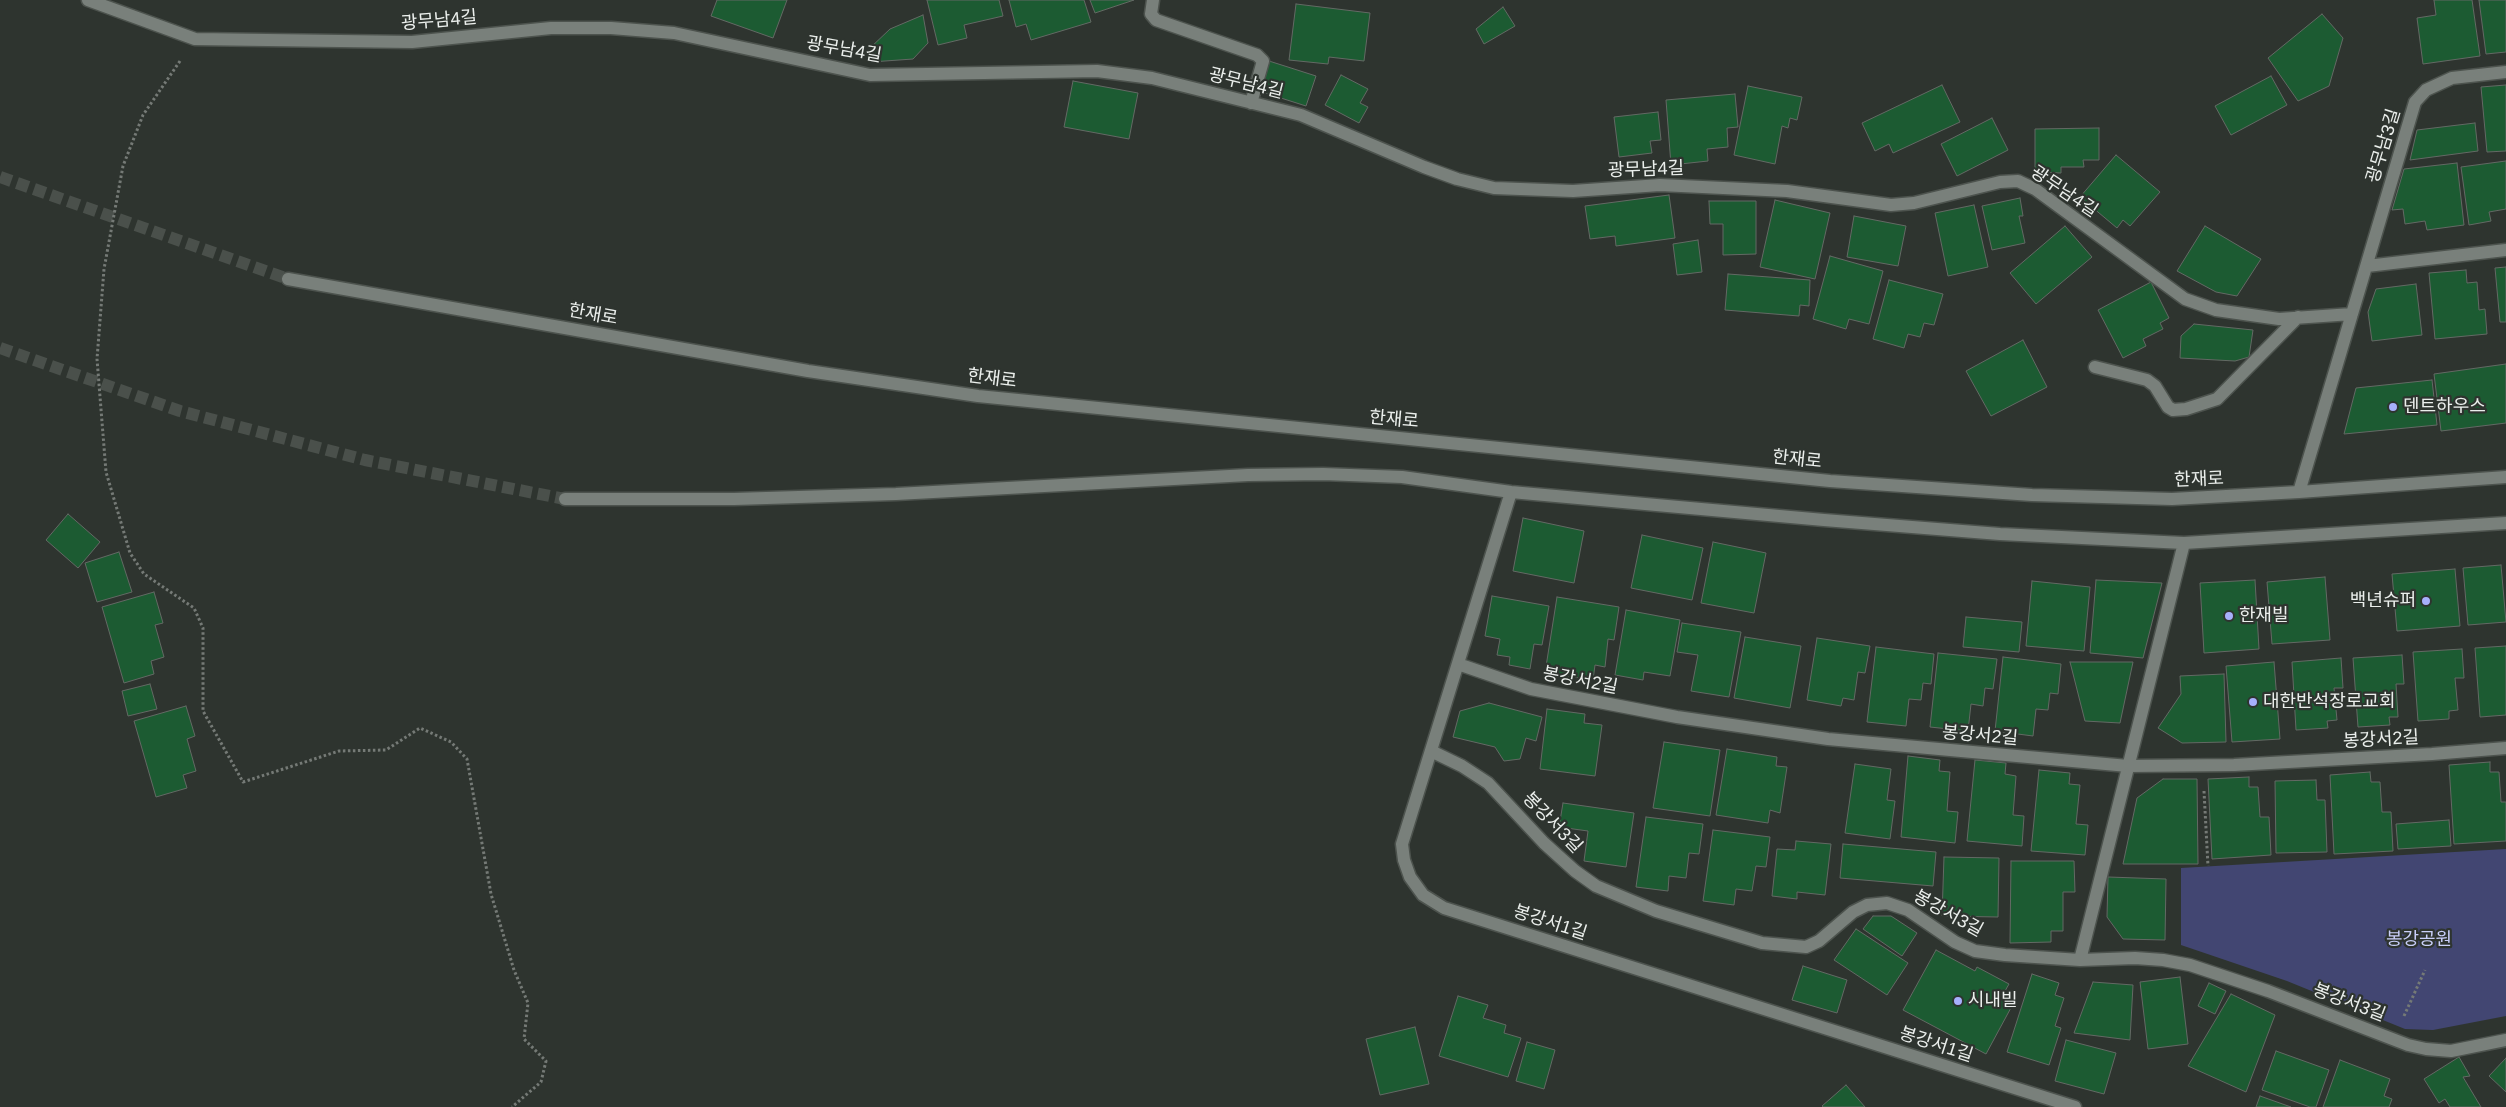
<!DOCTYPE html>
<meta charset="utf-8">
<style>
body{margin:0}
canvas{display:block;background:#2e342f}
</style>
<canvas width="2506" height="1107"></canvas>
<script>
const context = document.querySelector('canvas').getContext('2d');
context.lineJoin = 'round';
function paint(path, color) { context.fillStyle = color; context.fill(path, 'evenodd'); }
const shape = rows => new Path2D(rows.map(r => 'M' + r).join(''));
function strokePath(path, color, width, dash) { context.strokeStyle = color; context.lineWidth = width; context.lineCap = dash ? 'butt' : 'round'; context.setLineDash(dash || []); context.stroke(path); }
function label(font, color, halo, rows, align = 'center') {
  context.font = font + ' Arial,"Noto Sans KR",sans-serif'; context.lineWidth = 4.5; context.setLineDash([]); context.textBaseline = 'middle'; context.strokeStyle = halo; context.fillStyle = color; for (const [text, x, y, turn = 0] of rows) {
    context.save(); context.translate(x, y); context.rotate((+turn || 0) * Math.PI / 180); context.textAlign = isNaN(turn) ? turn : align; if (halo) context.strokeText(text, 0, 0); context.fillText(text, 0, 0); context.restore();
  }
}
paint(shape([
 [2506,849,2506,1016,2433,1030,2405,1029,2287,981,2181,945,2181,868]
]), '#424672');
const building = shape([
 [717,0,787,0,773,38,711,16,717,0],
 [927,0,999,0,1003,16,964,25,967,38,938,45,927,0],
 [1009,0,1084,0,1091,22,1031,40,1026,24,1016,27,1009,0],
 [1090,0,1134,0,1095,13,1090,0],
 [2434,0,2472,0,2480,56,2423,64,2417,18,2436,15,2434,0],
 [2479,0,2506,0,2506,52,2486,54,2479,0],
 [1296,4,1370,13,1364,61,1329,57,1328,64,1289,60,1296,4],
 [1503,7,1515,26,1484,44,1476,29,1503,7],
 [2322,14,2343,38,2329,86,2298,101,2268,58,2322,14],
 [923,15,928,43,913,59,871,62,869,49,890,29,923,15],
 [1269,61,1316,76,1306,106,1259,91,1269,61],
 [1341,75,1368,89,1360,103,1368,107,1359,123,1325,105,1341,75],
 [2271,76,2287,105,2231,135,2215,106,2271,76],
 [1073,81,1138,93,1129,139,1064,127,1073,81],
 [1942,85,1960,122,1893,153,1889,144,1875,151,1862,123,1942,85],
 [2506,85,2506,151,2487,152,2481,87,2506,85],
 [1748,86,1802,97,1797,120,1790,118,1788,128,1782,126,1775,164,1734,155,1748,86],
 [1735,94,1738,127,1727,128,1728,147,1707,149,1708,161,1671,165,1666,100,1735,94],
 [1658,112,1661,140,1650,141,1652,153,1619,157,1614,117,1658,112],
 [1992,118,2008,150,1957,176,1941,144,1992,118],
 [2475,123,2478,151,2410,160,2417,130,2475,123],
 [2099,128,2099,160,2083,160,2084,167,2061,167,2061,173,2035,172,2035,129,2099,128],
 [2116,155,2160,192,2130,226,2123,220,2117,228,2080,197,2116,155],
 [2506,161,2506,209,2489,212,2491,221,2469,225,2461,167,2506,161],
 [2457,163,2464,225,2427,230,2425,221,2405,224,2403,209,2392,210,2404,169,2457,163],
 [1669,195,1675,238,1616,246,1615,236,1590,239,1585,206,1669,195],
 [2020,198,2023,216,2019,216,2025,243,1992,250,1982,206,2020,198],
 [1775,200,1830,213,1815,279,1760,267,1775,200],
 [1709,201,1756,201,1756,254,1723,255,1723,224,1710,224,1709,201],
 [1974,205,1988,267,1948,276,1935,213,1974,205],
 [1854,216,1906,226,1898,266,1847,257,1854,216],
 [2065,226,2092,257,2036,304,2010,273,2065,226],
 [2205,226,2261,259,2237,296,2216,292,2177,271,2205,226],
 [1698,240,1702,272,1677,275,1673,244,1698,240],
 [1830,256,1883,271,1869,324,1849,319,1846,329,1813,319,1830,256],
 [2506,267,2506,322,2500,322,2495,268,2506,267],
 [2466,270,2467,283,2477,282,2479,310,2485,309,2487,334,2435,339,2429,273,2466,270],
 [1728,274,1810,280,1809,306,1800,305,1799,316,1725,310,1728,274],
 [1889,280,1943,294,1934,325,1924,323,1920,337,1908,334,1904,348,1873,339,1889,280],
 [2151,282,2169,318,2160,323,2163,329,2143,339,2146,346,2123,358,2098,310,2151,282],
 [2416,284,2422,335,2372,341,2368,312,2376,289,2416,284],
 [2194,324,2253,330,2249,357,2235,361,2180,358,2181,336,2194,324],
 [2023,340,2047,387,1991,416,1966,371,2023,340],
 [2506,364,2506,423,2441,431,2434,374,2506,364],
 [2432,380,2437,425,2344,434,2356,388,2432,380],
 [68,514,100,542,78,568,46,540,68,514],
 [1523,518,1584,531,1574,583,1513,571,1523,518],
 [1642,535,1703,548,1692,600,1631,588,1642,535],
 [1713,542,1766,553,1754,613,1701,603,1713,542],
 [119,552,132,592,97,602,85,563,119,552],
 [2501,565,2506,622,2468,625,2463,568,2501,565],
 [2455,569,2460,626,2397,631,2392,574,2455,569],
 [2325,577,2330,640,2272,644,2267,582,2325,577],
 [2096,580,2162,583,2143,658,2090,653,2096,580],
 [2255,580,2259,649,2204,653,2200,583,2255,580],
 [2032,581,2090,587,2084,651,2026,646,2032,581],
 [154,592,163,623,155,625,164,657,151,661,154,674,124,683,102,607,154,592],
 [1492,596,1549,606,1542,645,1534,644,1530,669,1509,665,1510,657,1497,655,1500,639,1485,636,1492,596],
 [1557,597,1619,607,1614,640,1608,639,1605,667,1595,665,1593,680,1545,673,1557,597],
 [1626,610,1680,620,1670,676,1644,672,1643,680,1615,675,1626,610],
 [1966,617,2022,622,2019,652,1963,647,1966,617],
 [1682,623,1741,632,1729,697,1691,691,1698,655,1677,652,1682,623],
 [1745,637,1801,646,1790,708,1734,698,1745,637],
 [1817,638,1870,646,1865,673,1858,672,1854,700,1843,698,1841,706,1807,700,1817,638],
 [2506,646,2506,715,2480,717,2475,648,2506,646],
 [1876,647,1934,654,1931,684,1923,683,1921,700,1909,699,1906,726,1867,722,1876,647],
 [2462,649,2464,678,2455,678,2458,710,2449,711,2449,719,2418,721,2413,652,2462,649],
 [1938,653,1997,659,1993,689,1985,688,1983,706,1971,704,1968,731,1930,727,1938,653],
 [2402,655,2404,684,2396,684,2398,717,2389,717,2390,725,2358,727,2353,658,2402,655],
 [2003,657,2061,664,2058,694,2050,693,2048,710,2036,709,2033,736,1995,731,2003,657],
 [2341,658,2343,688,2334,688,2337,720,2327,721,2328,728,2296,730,2292,662,2341,658],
 [2070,662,2133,662,2120,723,2085,721,2070,662],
 [2274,662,2280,739,2232,742,2226,666,2274,662],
 [2224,674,2226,742,2182,743,2158,728,2181,694,2180,676,2224,674],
 [150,684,157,709,128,716,122,691,150,684],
 [1489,703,1542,717,1536,741,1526,738,1520,759,1504,761,1495,747,1453,737,1460,711,1489,703],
 [186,706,195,736,187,739,196,771,183,775,187,788,156,797,134,721,186,706],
 [1547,709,1585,714,1584,723,1602,725,1595,776,1540,769,1547,709],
 [1664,742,1720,750,1710,816,1653,808,1664,742],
 [1727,749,1777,757,1776,766,1787,767,1780,813,1770,810,1768,823,1716,815,1727,749],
 [1908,756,1940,760,1939,771,1950,772,1947,811,1958,812,1955,843,1901,837,1908,756],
 [1975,760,2006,763,2005,774,2016,776,2013,815,2024,816,2022,846,1967,841,1975,760],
 [2490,762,2490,772,2499,772,2501,802,2506,802,2506,841,2454,844,2449,765,2490,762],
 [1855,764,1891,769,1887,800,1895,801,1890,839,1845,833,1855,764],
 [2039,770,2070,773,2069,784,2080,785,2076,824,2088,825,2085,855,2031,851,2039,770],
 [2370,772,2371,782,2380,782,2382,812,2391,812,2393,851,2334,854,2330,775,2370,772],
 [2249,777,2249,787,2258,787,2260,817,2269,817,2271,855,2212,859,2208,779,2249,777],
 [2163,779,2197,779,2198,864,2123,864,2137,798,2163,779],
 [2316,780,2317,800,2325,800,2327,852,2276,853,2275,781,2316,780],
 [1563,803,1634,813,1626,867,1584,861,1588,831,1559,827,1563,803],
 [1646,817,1703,824,1699,854,1689,853,1686,878,1669,876,1668,891,1636,887,1646,817],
 [2449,820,2451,846,2398,849,2396,824,2449,820],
 [1713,830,1770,837,1766,867,1756,866,1752,891,1736,889,1734,905,1703,901,1713,830],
 [1796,841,1831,844,1825,895,1797,892,1797,899,1772,896,1777,849,1795,850,1796,841],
 [1843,844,1936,852,1933,886,1840,878,1843,844],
 [1944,857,1999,858,1998,917,1942,916,1944,857],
 [2011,861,2074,861,2075,892,2063,892,2063,931,2051,931,2051,942,2010,943,2011,861],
 [2108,877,2166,879,2165,940,2123,939,2107,917,2108,877],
 [1873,916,1891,916,1917,933,1902,956,1863,929,1873,916],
 [1856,929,1908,963,1887,995,1834,960,1856,929],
 [1936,950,1975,971,1977,967,2009,984,2001,998,2013,1004,1986,1054,1903,1010,1936,950],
 [1803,966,1847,980,1837,1013,1792,1000,1803,966],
 [2032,974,2059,983,2055,995,2064,998,2055,1026,2061,1028,2049,1065,2007,1052,2032,974],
 [2180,977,2188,1044,2148,1049,2140,982,2180,977],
 [2093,982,2133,985,2130,1040,2074,1033,2093,982],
 [2209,983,2226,991,2215,1014,2198,1006,2209,983],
 [2231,994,2275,1015,2246,1092,2188,1066,2231,994],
 [1458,996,1488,1005,1483,1018,1506,1025,1504,1033,1521,1038,1508,1077,1439,1056,1458,996],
 [1415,1027,1429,1084,1380,1095,1366,1039,1415,1027],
 [2066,1040,2116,1053,2104,1094,2055,1081,2066,1040],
 [1527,1042,1555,1050,1544,1089,1516,1081,1527,1042],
 [2276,1051,2329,1070,2316,1107,2310,1107,2262,1090,2276,1051],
 [2459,1057,2470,1076,2463,1077,2481,1107,2450,1107,2445,1099,2439,1103,2424,1079,2459,1057],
 [2506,1058,2506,1092,2489,1076,2506,1058],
 [2340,1060,2390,1079,2384,1096,2392,1099,2389,1107,2323,1107,2340,1060],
 [1846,1085,1865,1107,1823,1107,1822,1106,1846,1085],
 [2260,1096,2291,1107,2256,1107,2260,1096]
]);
paint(building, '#1c5b32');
strokePath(building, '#636964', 1);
strokePath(shape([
 [0,177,288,279],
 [0,348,180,411,365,460,565,499]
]), '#4a504b', 12, [12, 6]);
const minor = shape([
 [88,0,195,39,412,42,551,28,611,28,674,33,870,75,1097,71,1152,78,1301,115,1424,167,1457,179,1494,188,1573,191,1660,185,1787,191,1891,205,1914,203,2000,182,2018,181,2035,189,2185,299,2216,310,2279,319,2352,314],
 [1153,0,1151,14,1156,20,1257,55,1263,61,1251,103],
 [2367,266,2506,250],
 [288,279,808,371,978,396,1830,481,2032,495,2172,499,2299,492,2506,477],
 [2095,367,2147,380,2155,386,2168,407,2173,410,2186,409,2217,399,2298,317],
 [1511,492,1402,844,1404,860,1410,877,1423,895,1444,908,2075,1107],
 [2299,492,2415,102,2426,90,2452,78,2506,72],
 [565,499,734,499,896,494,1248,475,1323,474,1402,477,1511,492,1824,520,2000,534,2184,543,2506,523],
 [1458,664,1531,689,1677,717,1828,739,2128,766,2234,765,2432,754,2506,748],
 [1431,751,1462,766,1488,783,1544,843,1575,871,1596,886,1656,911,1762,943,1806,947,1819,941,1853,912,1867,905,1887,903,1908,910,1955,942,1975,951,2005,955,2080,960,2135,958,2163,960,2190,965,2268,991,2408,1045,2426,1049,2451,1051,2506,1040],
 [2080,960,2184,543]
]);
strokePath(minor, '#4d534e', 15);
strokePath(shape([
 [180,61,143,115,123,166,104,269,97,359,106,472,130,553,144,574,194,608,203,628,203,711,243,782,339,751,386,750,420,728,451,742,467,759,491,894,514,970,528,1003,524,1039,546,1061,541,1082,512,1107],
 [2204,791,2208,866],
 [2404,1016,2425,970]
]), '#757a76', 3, [2.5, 2.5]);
strokePath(minor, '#79807b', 12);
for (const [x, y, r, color] of [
 [2393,407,5,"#a7b0fc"],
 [2426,601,5,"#a7b0fc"],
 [2229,616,5,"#a7b0fc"],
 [2253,702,5,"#a7b0fc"],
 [1958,1001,5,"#a7b0fc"]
]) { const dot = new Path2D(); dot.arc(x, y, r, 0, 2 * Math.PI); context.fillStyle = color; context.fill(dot); strokePath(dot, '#2e342f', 2); }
label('18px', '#ebefec', '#2e342f', [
 ["광무남4길",439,21,-5],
 ["광무남4길",844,50,10],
 ["광무남4길",1246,84,14],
 ["광무남3길",2384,146,-73],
 ["광무남4길",1646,170,-2],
 ["광무남4길",2064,192,34],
 ["한재로",593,315,10],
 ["한재로",992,379,7],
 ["한재로",1394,420,5],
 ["한재로",1797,460,6],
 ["한재로",2199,480,-2],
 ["봉강서2길",1580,681,11],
 ["봉강서2길",1980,736,5],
 ["봉강서2길",2381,740,-3],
 ["봉강서3길",1552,823,46],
 ["봉강서3길",1948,914,29],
 ["봉강서1길",1550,923,18],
 ["봉강서3길",2349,1003,21],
 ["봉강서1길",1936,1045,18]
]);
label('18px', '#ebefec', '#2e342f', [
 ["덴트하우스",2403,407],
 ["백년슈퍼",2416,601,"right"],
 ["한재빌",2239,616],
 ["대한반석장로교회",2263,702],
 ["시내빌",1968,1001]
], 'left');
label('18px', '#c9cff9', '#2e342f', [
 ["봉강공원",2419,940]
]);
</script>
